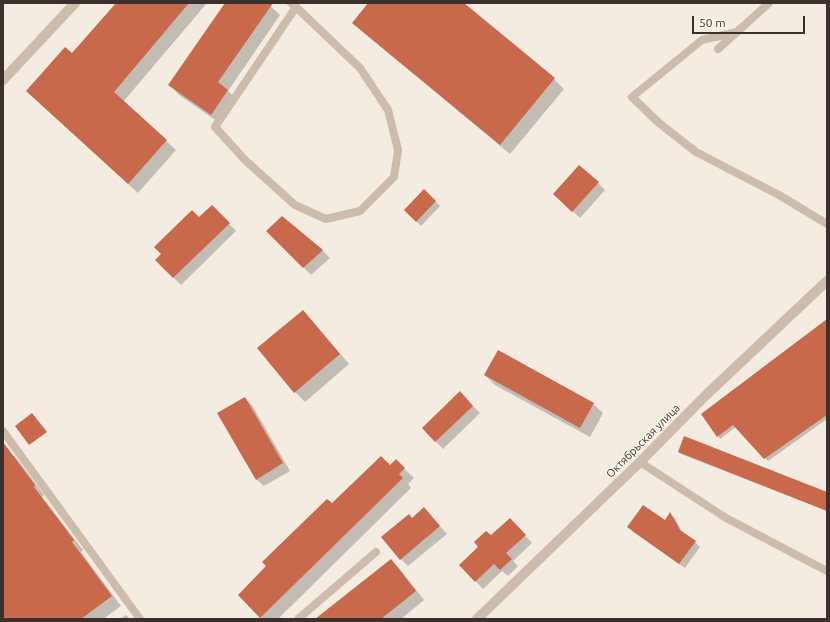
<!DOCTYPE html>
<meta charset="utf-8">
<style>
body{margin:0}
#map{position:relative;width:830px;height:622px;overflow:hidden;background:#f4ebe1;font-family:Ubuntu,sans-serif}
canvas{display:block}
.frame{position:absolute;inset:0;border:4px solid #3b302b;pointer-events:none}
.scale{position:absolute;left:692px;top:16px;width:113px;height:18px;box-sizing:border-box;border:2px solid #3b302b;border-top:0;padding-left:5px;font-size:12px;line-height:14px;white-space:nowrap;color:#3b302b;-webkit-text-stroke:3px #fbf5ee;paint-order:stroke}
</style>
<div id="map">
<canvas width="830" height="622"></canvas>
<div class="frame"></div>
<div class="scale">50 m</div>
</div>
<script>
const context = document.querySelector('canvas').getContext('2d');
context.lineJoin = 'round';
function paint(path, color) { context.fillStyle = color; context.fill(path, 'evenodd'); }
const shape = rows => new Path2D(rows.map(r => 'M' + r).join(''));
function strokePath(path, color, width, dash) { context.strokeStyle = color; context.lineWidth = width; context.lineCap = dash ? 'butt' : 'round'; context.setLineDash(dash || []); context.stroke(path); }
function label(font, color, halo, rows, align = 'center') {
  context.font = font + ' Ubuntu,sans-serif'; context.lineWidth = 3; context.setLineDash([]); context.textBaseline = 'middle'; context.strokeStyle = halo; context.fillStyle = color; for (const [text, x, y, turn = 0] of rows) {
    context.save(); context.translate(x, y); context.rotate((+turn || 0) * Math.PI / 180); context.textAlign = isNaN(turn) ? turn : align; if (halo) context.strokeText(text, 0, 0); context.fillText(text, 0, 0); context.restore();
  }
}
paint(shape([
 [117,3,207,3,123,102,176,150,138,193,37,100,72,54],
 [227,3,267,3,280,15,228,91,237,100,221,124,179,95,170,85],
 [370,3,463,3,554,79,564,89,510,154,363,32,353,23],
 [598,183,605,190,580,218,562,201],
 [424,190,440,206,421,226,405,210],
 [212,206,236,231,181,285,156,260],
 [282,218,323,251,330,258,311,275,267,231],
 [303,311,312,321,349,364,305,402,295,392,258,349],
 [827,320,827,419,768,461,736,427,720,439,718,436],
 [485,375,593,404,603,413,590,437,495,385],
 [460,393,480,413,443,449,423,428],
 [244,398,252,405,290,471,264,486,256,479],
 [8,450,18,460,44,495,42,497,83,550,81,552,121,606,103,619,3,619,3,454],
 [679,452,827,493,827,511,681,454],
 [396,461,414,478,408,484,411,488,278,619,263,619,239,595],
 [670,514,675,518,683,534,695,542,700,547,685,568,633,532,629,527,665,521],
 [431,516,447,534,408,566,401,559,412,519],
 [517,526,532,543,513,561,518,566,508,576,502,571,483,589,461,565,491,537],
 [391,560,400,569,424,600,401,619,317,619],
 [126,615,130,619,120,619]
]), '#0003');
paint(shape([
 [116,3,189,3,114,92,167,140,128,184,26,91,65,47,72,53],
 [225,3,273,3,218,82,228,90,211,115,168,85],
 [368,3,464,3,555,78,500,145,352,23],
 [579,165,599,182,572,212,553,194],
 [424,189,436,201,416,222,404,210],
 [212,205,230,223,173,278,155,260,161,254,154,247,192,210,199,217],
 [282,216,323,250,303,268,266,231],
 [303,310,340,354,294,393,257,348],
 [827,319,827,415,764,459,733,425,717,437,701,414],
 [498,350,594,403,580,428,484,375],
 [460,391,473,406,435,442,422,428],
 [245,397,283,463,256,480,217,413],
 [32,413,47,432,29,445,15,426],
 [684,436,827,492,827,511,678,452],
 [3,442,35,485,34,487,74,540,72,542,112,596,81,619,3,619],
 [381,456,390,465,396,459,405,468,399,474,403,478,260,618,238,595,266,566,262,562,327,499,332,503],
 [643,505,665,520,670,512,680,530,696,541,679,564,627,527],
 [424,507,440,526,400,560,381,537,409,514,412,518],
 [510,518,526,535,506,553,512,559,500,570,494,564,475,582,459,565,478,547,474,542,486,531,491,535],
 [391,559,416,591,381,619,315,619]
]), '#c8694b');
strokePath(shape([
 [291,3,296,7,360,68,388,110,398,150,394,177,360,211,326,219,295,205,245,160,215,127,296,7],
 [737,32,702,40,632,97,659,123,696,152,779,195,827,224],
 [718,49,769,3],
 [3,431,140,619],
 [640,462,726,518,827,571],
 [298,619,376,552]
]), '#cdbbac', 8);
strokePath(shape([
 [3,80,75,3],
 [477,619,640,462,705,396,827,281]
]), '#cdbbac', 10);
label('11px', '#3b302b', '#fbf5ee', [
 ["Октябрьская улица",643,441,-45]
]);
</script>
